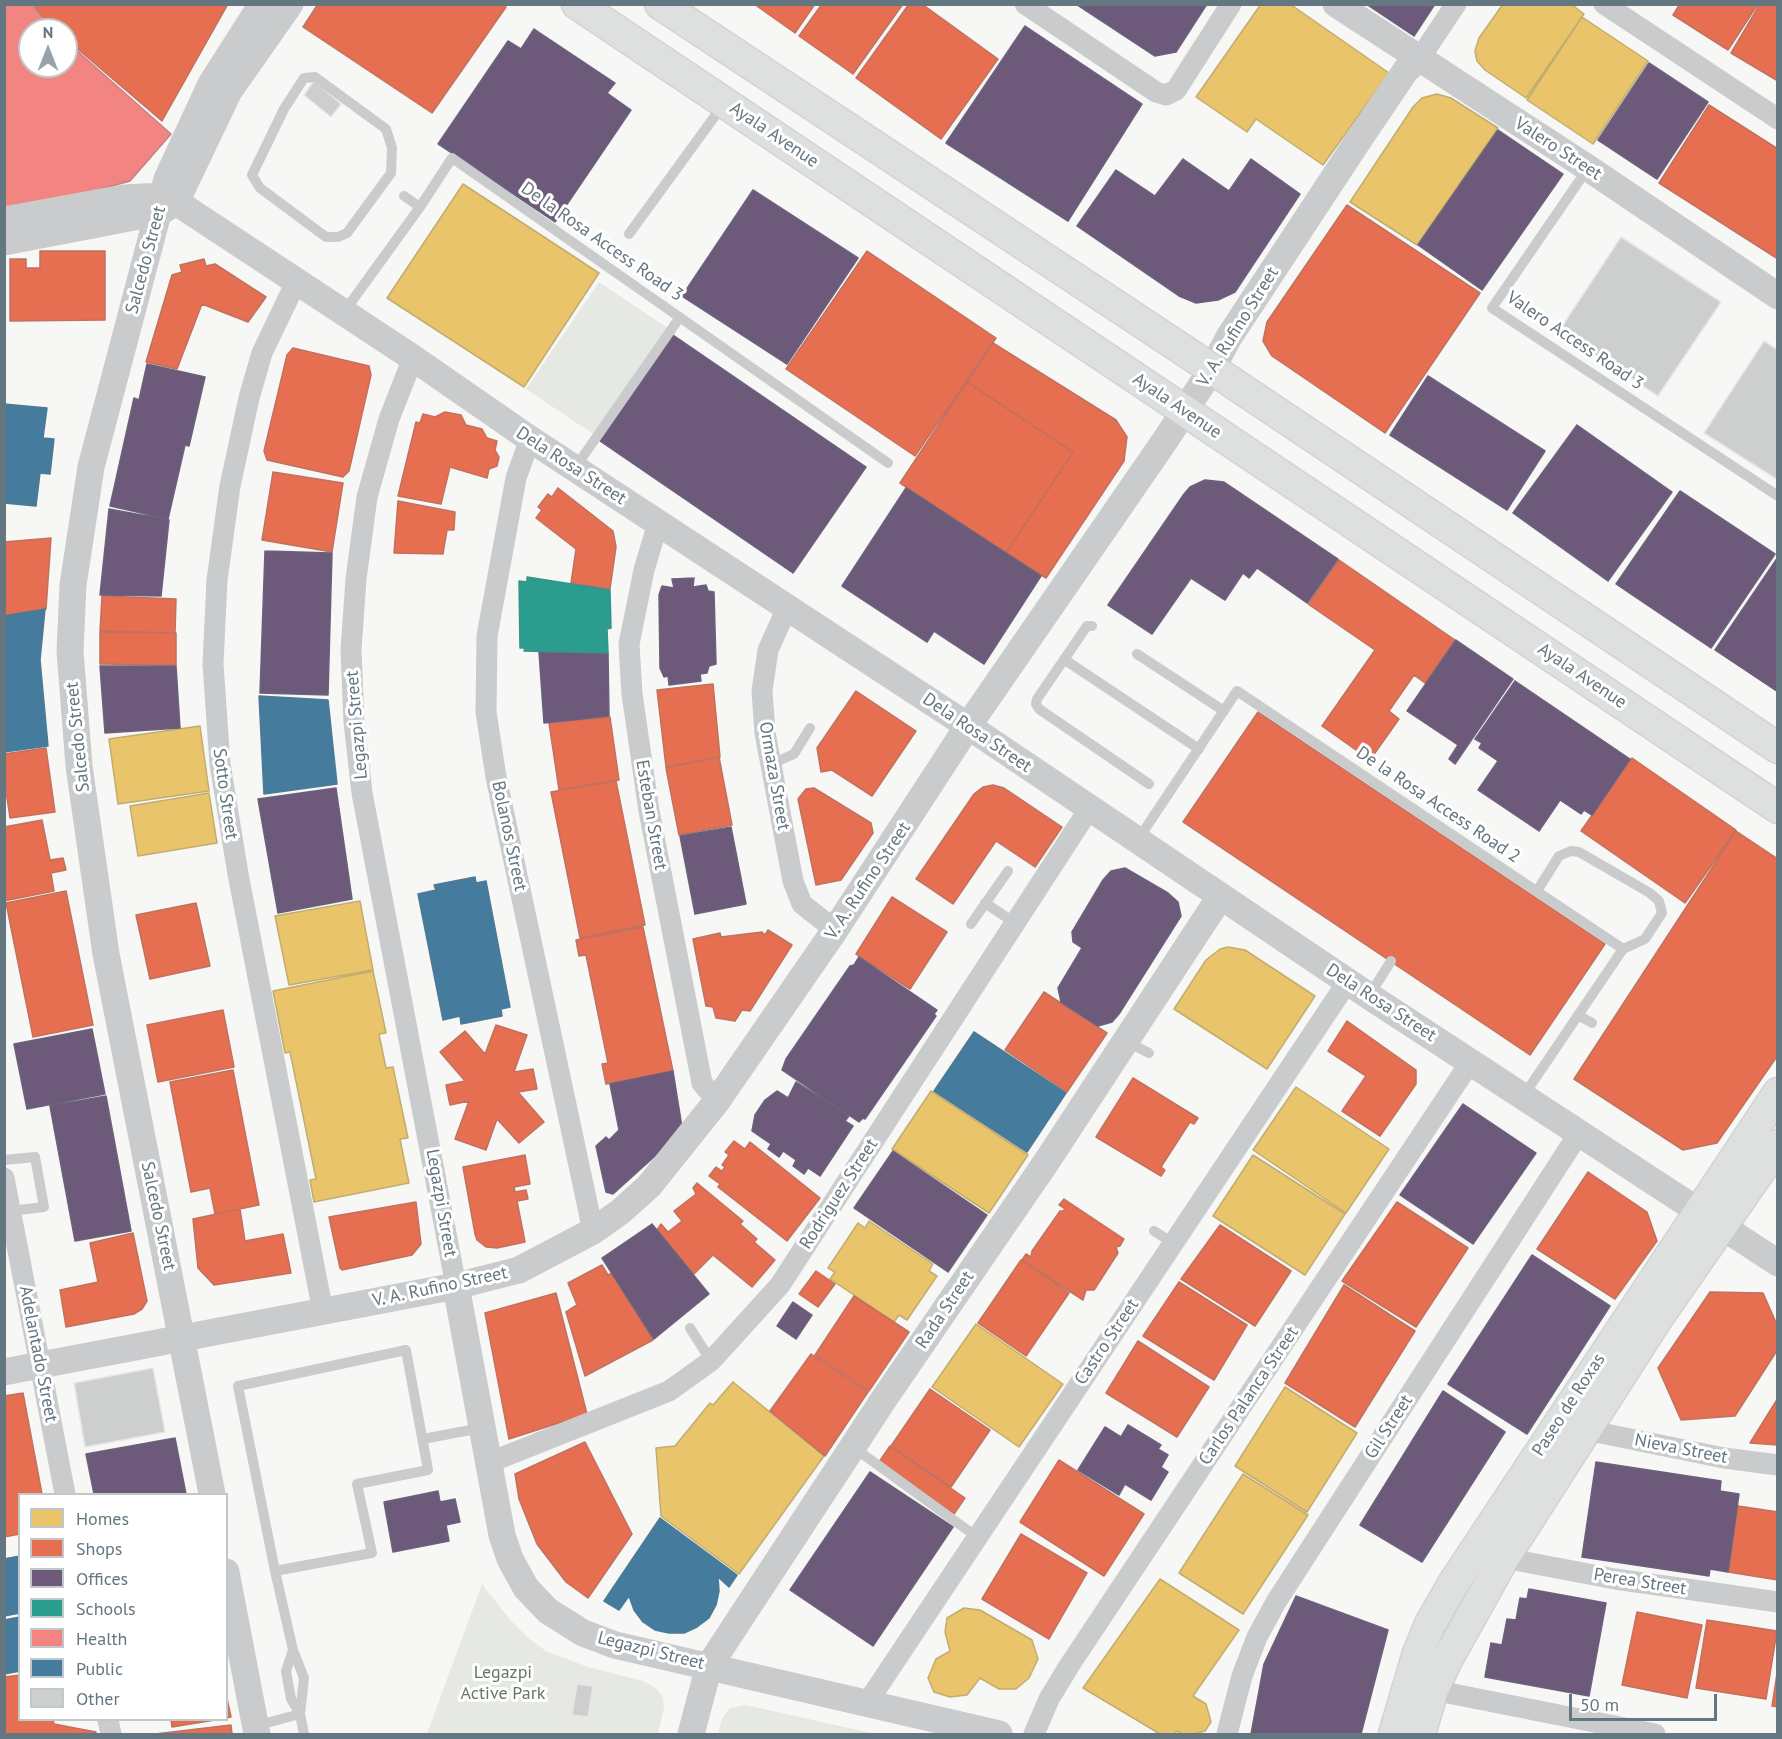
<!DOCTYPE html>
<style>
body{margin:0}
#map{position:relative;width:1782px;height:1739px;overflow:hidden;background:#f7f7f6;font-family:"PT Sans",sans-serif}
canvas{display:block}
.frame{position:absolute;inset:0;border:6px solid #64767f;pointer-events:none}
.legend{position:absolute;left:18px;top:1493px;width:210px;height:228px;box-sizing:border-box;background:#fff;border:2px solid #c1c8cc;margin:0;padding:8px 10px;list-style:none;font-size:18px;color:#64767f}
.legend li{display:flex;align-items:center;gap:12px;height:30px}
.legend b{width:30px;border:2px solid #c1c8cc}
.north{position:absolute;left:18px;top:18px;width:60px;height:60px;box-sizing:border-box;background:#fff;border:2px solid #c1c8cc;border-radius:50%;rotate:0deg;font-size:16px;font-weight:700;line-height:24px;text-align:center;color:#64767f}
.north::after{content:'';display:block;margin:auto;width:21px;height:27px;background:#97a3a9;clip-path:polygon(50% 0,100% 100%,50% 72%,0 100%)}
.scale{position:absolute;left:1569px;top:1694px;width:148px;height:27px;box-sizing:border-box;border:3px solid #64767f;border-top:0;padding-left:8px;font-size:18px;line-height:21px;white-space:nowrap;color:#64767f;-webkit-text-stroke:4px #fff;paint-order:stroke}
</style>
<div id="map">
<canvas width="1782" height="1739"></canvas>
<div class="frame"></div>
<ul class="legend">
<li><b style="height:16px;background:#e9c46a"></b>Homes</li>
<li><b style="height:16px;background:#e76f51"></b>Shops</li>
<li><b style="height:16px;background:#6d597a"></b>Offices</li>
<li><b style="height:16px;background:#2a9d8f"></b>Schools</li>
<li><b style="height:16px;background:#f28482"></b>Health</li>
<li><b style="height:16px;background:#457b9d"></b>Public</li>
<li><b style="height:16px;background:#cdcfcf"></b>Other</li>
</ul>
<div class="north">N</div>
<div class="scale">50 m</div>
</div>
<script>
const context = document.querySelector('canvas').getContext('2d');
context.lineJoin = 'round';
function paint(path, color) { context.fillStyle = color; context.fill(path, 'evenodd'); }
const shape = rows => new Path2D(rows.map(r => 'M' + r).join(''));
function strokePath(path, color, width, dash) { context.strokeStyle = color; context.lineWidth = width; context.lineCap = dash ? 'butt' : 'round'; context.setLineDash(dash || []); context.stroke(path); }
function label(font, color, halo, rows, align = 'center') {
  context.font = font + ' "PT Sans",sans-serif'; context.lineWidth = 6; context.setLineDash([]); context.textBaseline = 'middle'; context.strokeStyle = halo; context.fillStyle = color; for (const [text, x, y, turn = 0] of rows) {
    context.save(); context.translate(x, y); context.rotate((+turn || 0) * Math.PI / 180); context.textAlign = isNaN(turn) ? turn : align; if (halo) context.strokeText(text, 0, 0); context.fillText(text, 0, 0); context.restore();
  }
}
paint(shape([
 [599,282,669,329,596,436,526,389],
 [482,1584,511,1621,528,1638,546,1651,588,1667,643,1681,656,1688,663,1697,664,1708,658,1734,427,1734],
 [746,1705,875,1734,718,1734,722,1719,730,1708]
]), '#e6e8e3');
const homes = shape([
 [1261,4,1290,4,1389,73,1323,165,1256,119,1247,132,1196,97,1261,4],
 [1503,4,1571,4,1584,14,1526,98,1485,70,1477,61,1475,51,1479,38,1503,4],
 [1582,17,1648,61,1593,144,1527,100,1582,17],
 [1437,94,1451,98,1498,128,1417,245,1350,202,1413,107,1422,98,1437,94],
 [463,184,599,273,524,387,387,298,463,184],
 [200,726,209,791,118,804,109,739,200,726],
 [209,793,217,843,138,856,130,806,209,793],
 [360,901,373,970,289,985,275,916,360,901],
 [1228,947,1245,950,1315,996,1267,1069,1174,1009,1206,960,1220,949,1228,947],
 [373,971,386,1033,379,1034,386,1068,393,1067,408,1138,400,1139,409,1183,314,1202,310,1180,316,1179,290,1052,285,1053,273,991,373,971],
 [1296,1087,1389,1149,1346,1213,1253,1150,1296,1087],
 [931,1091,1028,1155,989,1213,892,1149,931,1091],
 [1253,1155,1345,1214,1305,1275,1213,1216,1253,1155],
 [869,1221,933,1264,929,1271,937,1276,907,1320,899,1315,894,1322,830,1279,835,1272,828,1268,858,1223,865,1228,869,1221],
 [976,1324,1063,1384,1019,1447,932,1387,976,1324],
 [733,1382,824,1456,739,1574,661,1516,656,1448,675,1446,710,1403,713,1405,733,1382],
 [1285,1387,1357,1433,1307,1512,1235,1466,1285,1387],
 [1243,1474,1308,1515,1243,1614,1179,1573,1243,1474],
 [1160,1579,1239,1630,1193,1696,1206,1704,1211,1722,1205,1731,1194,1734,1182,1734,1177,1731,1174,1734,1160,1734,1083,1688,1160,1579],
 [964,1608,980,1610,1032,1640,1038,1659,1029,1678,1016,1689,999,1689,980,1678,967,1695,950,1697,934,1692,928,1678,936,1659,950,1651,945,1632,947,1618,964,1608]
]);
paint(homes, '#e9c46a');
strokePath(homes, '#c1ad70', 1.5);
const shops = shape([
 [34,4,228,4,162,121,66,39,66,30,55,30,44,21,34,4],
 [318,4,502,4,506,7,432,113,303,27,318,4],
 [754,4,815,4,795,33,754,4],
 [822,4,903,4,853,74,799,36,822,4],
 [909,4,922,4,998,59,941,139,856,78,909,4],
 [1680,4,1758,4,1728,50,1673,15,1680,4],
 [1760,4,1778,4,1778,81,1731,53,1760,4],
 [1709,105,1778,149,1778,259,1659,183,1709,105],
 [1347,205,1480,293,1385,433,1272,356,1263,341,1267,322,1347,205],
 [40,251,105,251,105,320,10,321,10,259,26,259,26,268,40,268,40,251],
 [867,251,996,338,915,456,786,369,867,251],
 [204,259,206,266,215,264,266,297,248,322,202,304,177,369,146,362,172,275,182,272,180,265,204,259],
 [993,343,1116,420,1127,437,1124,461,1046,578,1006,553,1073,452,967,382,993,343],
 [293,348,369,366,371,375,349,471,343,477,267,460,264,451,287,355,293,348],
 [967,382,1073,452,1006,553,900,483,967,382],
 [445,412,461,415,466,425,482,429,487,438,497,441,495,450,499,457,497,466,489,469,487,478,450,467,441,504,398,496,416,422,420,423,423,414,435,417,445,412],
 [273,472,343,483,332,552,262,540,273,472],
 [558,488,613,531,616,547,610,589,571,583,576,549,536,518,542,510,538,507,548,494,552,497,558,488],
 [398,501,455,512,454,530,447,530,443,554,394,553,398,501],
 [51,538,46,609,4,616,4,542,51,538],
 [1339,560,1455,640,1425,683,1414,675,1389,711,1399,719,1370,760,1322,726,1375,650,1308,604,1339,560],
 [102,596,176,599,175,633,100,631,102,596],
 [100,632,176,633,176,665,100,664,100,632],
 [713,684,720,757,666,767,657,690,713,684],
 [856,691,916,731,872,796,832,770,821,772,817,748,856,691],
 [1258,712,1605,944,1530,1055,1183,822,1258,712],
 [610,717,619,780,559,790,549,723,610,717],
 [46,748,55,812,10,818,4,778,4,754,46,748],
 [719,757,732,825,679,835,666,768,719,757],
 [1632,758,1736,830,1685,903,1581,831,1632,758],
 [616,781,645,925,580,938,551,792,616,781],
 [993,785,1004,788,1062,827,1035,867,996,841,953,904,916,879,974,794,983,787,993,785],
 [814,788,871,823,873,833,841,880,816,885,798,799,806,789,814,788],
 [42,820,50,860,63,858,66,870,51,873,54,891,4,901,4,827,42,820],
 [1736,831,1778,859,1778,1055,1717,1143,1683,1150,1574,1079,1736,831],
 [66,891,93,1025,33,1037,6,903,66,891],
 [892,897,947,932,910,989,856,954,892,897],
 [196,903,210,966,150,979,136,915,196,903],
 [643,927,673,1071,606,1084,602,1064,608,1063,586,955,579,956,576,940,643,927],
 [768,930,792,945,750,1011,742,1010,735,1021,716,1018,713,1007,706,1006,693,939,720,933,721,937,762,932,765,935,768,930],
 [1044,992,1107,1033,1067,1092,1005,1050,1044,992],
 [223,1010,234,1067,158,1082,147,1025,223,1010],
 [1347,1021,1416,1070,1416,1084,1380,1136,1342,1111,1366,1076,1328,1051,1347,1021],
 [496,1025,527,1035,514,1072,533,1069,537,1089,518,1092,544,1122,519,1143,497,1119,486,1150,455,1139,469,1101,450,1105,446,1085,465,1081,440,1052,465,1031,485,1054,496,1025],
 [233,1070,259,1205,215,1214,210,1188,191,1192,170,1082,233,1070],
 [1133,1078,1198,1118,1194,1124,1190,1122,1161,1167,1165,1170,1161,1176,1096,1137,1133,1078],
 [734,1141,745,1149,750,1142,820,1198,787,1241,718,1187,720,1184,709,1176,716,1167,722,1171,725,1167,722,1165,729,1155,725,1152,734,1141],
 [525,1155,530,1184,514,1187,515,1192,526,1190,528,1199,517,1201,525,1242,497,1248,486,1247,477,1240,475,1234,463,1167,525,1155],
 [1588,1172,1647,1212,1657,1241,1615,1299,1537,1249,1588,1172],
 [697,1183,743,1221,740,1224,757,1239,754,1242,775,1260,752,1287,713,1255,694,1274,657,1230,661,1224,668,1232,682,1221,674,1211,696,1194,693,1188,697,1183],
 [1064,1199,1124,1239,1120,1246,1116,1247,1118,1253,1094,1290,1086,1290,1083,1300,1022,1260,1026,1254,1031,1257,1032,1251,1060,1211,1063,1211,1065,1209,1059,1205,1064,1199],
 [416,1202,421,1244,412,1255,342,1270,340,1268,329,1217,416,1202],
 [1397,1202,1468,1248,1416,1327,1342,1281,1397,1202],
 [240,1209,245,1241,283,1234,291,1273,214,1285,198,1268,193,1219,240,1209],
 [1220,1225,1291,1271,1255,1326,1181,1279,1220,1225],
 [133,1233,147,1301,142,1309,134,1314,66,1327,60,1290,98,1282,90,1243,133,1233],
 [1021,1260,1069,1293,1026,1356,978,1323,1021,1260],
 [602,1265,608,1275,612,1273,653,1340,585,1376,566,1312,577,1305,568,1283,602,1265],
 [816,1271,835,1284,818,1307,799,1294,816,1271],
 [1179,1282,1247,1325,1214,1380,1143,1336,1179,1282],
 [1344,1285,1415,1331,1355,1427,1285,1383,1344,1285],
 [1710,1292,1763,1293,1778,1327,1778,1349,1735,1416,1681,1420,1658,1368,1710,1292],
 [556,1293,587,1414,509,1439,485,1313,556,1293],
 [854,1296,909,1332,869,1391,815,1355,854,1296],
 [1138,1341,1209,1387,1177,1437,1106,1393,1138,1341],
 [811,1354,868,1392,825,1456,770,1411,811,1354],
 [930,1389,990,1430,951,1487,891,1446,930,1389],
 [23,1393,42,1494,20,1494,20,1534,4,1537,4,1396,23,1393],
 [1778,1398,1778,1445,1750,1443,1778,1398],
 [585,1442,632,1534,588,1598,566,1582,537,1544,519,1499,515,1474,585,1442],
 [890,1446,965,1498,954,1514,879,1462,890,1446],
 [1059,1460,1144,1514,1104,1576,1020,1522,1059,1460],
 [1738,1506,1778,1512,1778,1580,1728,1572,1738,1506],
 [1021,1534,1087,1573,1049,1639,982,1599,1021,1534],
 [1637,1612,1702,1625,1687,1698,1622,1685,1637,1612],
 [1707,1620,1777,1631,1766,1699,1696,1688,1707,1620],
 [1778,1667,1778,1707,1772,1706,1778,1667],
 [20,1675,20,1720,53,1720,54,1724,96,1732,96,1734,4,1734,4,1677,20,1675],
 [226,1694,231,1717,226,1718,226,1694],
 [171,1720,215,1720,172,1727,171,1720],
 [231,1725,232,1734,155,1734,231,1725]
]);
paint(shops, '#e76f51');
strokePath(shops, '#c0715f', 1.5);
const offices = shape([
 [1076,4,1207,4,1176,52,1155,56,1076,4],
 [1366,4,1435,4,1414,36,1366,4],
 [1025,26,1142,104,1068,221,946,143,1025,26],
 [534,29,615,83,607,93,631,110,555,222,438,144,508,41,521,49,534,29],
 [1649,63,1708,102,1657,179,1598,140,1649,63],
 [1498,130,1563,174,1482,290,1418,245,1498,130],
 [1183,159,1229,191,1251,159,1300,194,1235,292,1218,300,1196,303,1179,296,1077,226,1116,170,1155,196,1183,159],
 [753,190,858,258,787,364,682,296,753,190],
 [673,335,866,467,793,573,600,441,673,335],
 [147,364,205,377,189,446,185,445,168,519,110,506,134,398,139,400,147,364],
 [1428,376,1545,451,1507,510,1390,435,1428,376],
 [1577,425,1672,492,1608,581,1513,513,1577,425],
 [1205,480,1224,482,1338,559,1307,603,1257,568,1249,578,1243,573,1225,600,1191,578,1152,634,1108,605,1184,494,1190,487,1205,480],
 [906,488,1041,576,984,664,934,631,927,642,842,586,906,488],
 [1680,491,1775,554,1711,648,1616,584,1680,491],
 [109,509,169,520,161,596,100,595,109,509],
 [265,551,332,553,328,695,260,693,265,551],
 [1778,557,1778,692,1715,650,1778,557],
 [694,578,693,587,706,585,708,591,714,592,716,664,709,666,707,673,700,674,701,681,669,685,668,676,664,677,660,668,659,595,662,586,674,588,672,579,694,578],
 [1456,640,1513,679,1455,764,1449,759,1458,745,1407,711,1456,640],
 [539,652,608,653,609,716,544,723,539,652],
 [100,666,176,666,180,728,105,733,100,666],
 [1515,681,1630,759,1592,815,1584,810,1581,814,1560,800,1539,831,1478,790,1498,761,1479,748,1482,743,1475,739,1515,681],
 [336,788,352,899,278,913,258,799,336,788],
 [731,827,746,904,695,914,680,836,731,827],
 [1125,868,1168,893,1178,902,1181,916,1119,1014,1112,1022,1098,1026,1061,1002,1058,988,1082,948,1073,942,1072,932,1103,880,1111,871,1125,868],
 [859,957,937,1010,934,1014,936,1016,865,1119,863,1118,859,1122,782,1070,786,1059,850,966,854,965,859,957],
 [92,1029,105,1094,27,1109,14,1044,92,1029],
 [673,1071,682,1127,675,1138,613,1194,606,1192,596,1146,606,1137,609,1140,619,1130,610,1084,673,1071],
 [796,1082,849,1116,845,1121,853,1126,820,1176,808,1168,804,1174,793,1166,796,1160,783,1151,779,1157,768,1149,771,1144,752,1131,755,1115,765,1100,777,1091,788,1098,796,1082],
 [106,1096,131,1231,75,1241,50,1106,106,1096],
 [1463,1104,1536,1153,1473,1244,1400,1195,1463,1104],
 [893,1151,987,1215,948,1272,854,1208,893,1151],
 [652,1224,709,1294,654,1339,602,1258,652,1224],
 [1532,1255,1610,1306,1527,1434,1448,1384,1532,1255],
 [793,1302,812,1315,796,1339,777,1326,793,1302],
 [1443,1391,1505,1432,1422,1562,1360,1525,1443,1391],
 [1128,1425,1161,1445,1158,1449,1168,1455,1161,1467,1168,1472,1151,1500,1125,1484,1119,1495,1078,1470,1105,1427,1121,1437,1128,1425],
 [175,1438,186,1494,94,1494,86,1454,175,1438],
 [1596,1462,1721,1481,1720,1491,1739,1494,1728,1572,1710,1569,1709,1576,1582,1557,1596,1462],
 [870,1472,953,1527,873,1646,790,1590,870,1472],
 [438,1491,440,1502,455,1499,460,1522,446,1525,449,1541,393,1552,384,1502,438,1491],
 [1529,1589,1606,1603,1589,1696,1485,1677,1491,1643,1502,1645,1507,1619,1516,1620,1520,1598,1527,1599,1529,1589],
 [1296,1596,1388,1630,1361,1734,1251,1734,1264,1664,1296,1596]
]);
paint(offices, '#6d597a');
strokePath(offices, '#6a627c', 1.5);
const schools = shape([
 [527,577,610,590,611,628,607,629,608,653,524,651,525,648,520,648,519,581,527,582,527,577]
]);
paint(schools, '#2a9d8f');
strokePath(schools, '#3b918a', 1.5);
const health = shape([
 [4,4,31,4,54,30,30,30,30,66,66,66,66,41,171,134,130,181,4,216,4,4]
]);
paint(health, '#f28482');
strokePath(health, '#c78081', 1.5);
const public = shape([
 [4,404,47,408,43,438,54,439,50,474,40,473,36,506,4,503,4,404],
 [45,609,40,660,48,746,4,752,4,616,45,609],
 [259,696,328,700,337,784,264,794,259,696],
 [475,877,476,883,486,881,510,1007,501,1009,502,1016,461,1024,460,1016,443,1020,418,894,436,890,434,885,475,877],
 [974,1032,1066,1093,1027,1152,934,1091,974,1032],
 [660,1518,737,1575,729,1587,718,1577,719,1591,716,1605,709,1618,697,1627,684,1633,669,1633,655,1630,643,1622,634,1610,629,1596,619,1610,604,1601,660,1518],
 [20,1556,20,1613,4,1616,4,1559,20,1556],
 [20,1617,20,1671,4,1674,4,1620,20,1617]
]);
paint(public, '#457b9d');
strokePath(public, '#4e7a94', 1.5);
const building = shape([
 [314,81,341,104,331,117,304,95,314,81],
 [1621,237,1721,302,1658,396,1559,331,1621,237],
 [1764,341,1778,350,1778,480,1704,433,1764,341],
 [153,1368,165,1432,85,1447,74,1383,153,1368],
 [577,1684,593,1686,588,1717,572,1715,577,1684]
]);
paint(building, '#cdcfcf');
strokePath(building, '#e6e6e6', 1.5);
const secondary = shape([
 [577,4,1778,808],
 [660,4,1212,369,1778,748],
 [1394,1734,1418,1653,1430,1624,1454,1582,1778,1093],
 [1420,1734,1433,1690,1447,1660,1504,1558,1657,1319,1778,1145]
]);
strokePath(secondary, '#d2d4d4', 33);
strokePath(shape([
 [315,77,386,129,392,148,391,173,347,233,338,237,326,237,260,188,252,175,284,109,304,78,315,77],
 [1588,168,1492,308,1778,496],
 [404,196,420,207],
 [629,234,723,105],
 [344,312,420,207,452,158,888,463],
 [575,468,680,317],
 [1092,626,1087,626,1037,699,1036,704,1039,709,1149,784],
 [1137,654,1224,711],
 [1065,660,1199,749],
 [771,764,794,754,810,728],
 [1137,841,1237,691,1623,949],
 [1537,891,1559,856,1571,851,1579,852,1650,893,1659,901,1662,913,1645,939,1623,949],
 [985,903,1015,923],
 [971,924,1008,871],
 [1369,996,1391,961],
 [1578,1015,1592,1023],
 [1127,1042,1149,1053],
 [1524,1095,1623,949],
 [4,1160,35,1157,44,1207,10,1211],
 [1154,1231,1173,1243],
 [690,1328,711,1361],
 [423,1439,481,1428],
 [853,1447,977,1537],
 [275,1571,372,1553,357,1484,428,1470,406,1350,238,1386,275,1571,293,1650,304,1678,300,1714,304,1734],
 [293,1650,286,1671,291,1699,300,1714],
 [255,1726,300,1714]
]), '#c9cbcc', 10);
strokePath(shape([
 [1025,4,1156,92,1166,95,1176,90,1231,4],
 [1604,4,1778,119],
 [1420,58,1456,4],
 [297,280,262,353,249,398,230,486,217,580,213,664,220,764,238,874,323,1312],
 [413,358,389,419,367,497,356,579,351,650,354,722,362,793,456,1286],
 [530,439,516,478,487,636,486,712,496,777,593,1231],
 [658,523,644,570,629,644,632,694,649,811,702,1083,717,1101],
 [787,608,768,650,762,691,765,733,793,881,802,904,835,930],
 [4,1178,65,1494],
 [1586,1430,1724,1458,1778,1465],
 [488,1463,669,1391,711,1361,780,1285,1089,809],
 [1504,1558,1615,1579,1778,1602],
 [1433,1690,1655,1734],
 [867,1703,1348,981],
 [108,1720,111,1734],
 [1034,1734,1049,1699,1069,1666,1471,1061],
 [1227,1734,1242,1676,1257,1637,1276,1602,1579,1133]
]), '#c9cbcc', 21);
strokePath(shape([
 [1336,4,1588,168,1778,296],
 [4,220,124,198,163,196,176,202,413,358,530,439,968,726,1369,996,1778,1263],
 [4,242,160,212,176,202,229,91,290,4],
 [456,1286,502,1535,510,1559,526,1588,548,1611,583,1633,615,1645,999,1734],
 [4,1372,456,1286,519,1270,593,1231,620,1212,649,1186,717,1101,835,930,968,726,1164,442,1212,369,1229,337,1360,138,1406,70,1420,58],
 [212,1494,106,954,79,766,70,651,73,585,91,467,167,179,211,84,262,4],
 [226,1572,257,1734],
 [691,1734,709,1666,886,1396,1047,1161,1220,897]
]), '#c9cbcc', 27);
strokePath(secondary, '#dedfdf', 30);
label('18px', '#64767f', '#fff', [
 ["Ayala Avenue",774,135,34],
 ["Valero Street",1558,149,33],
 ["De la Rosa Access Road 3",602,242,35],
 ["Salcedo Street",146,260,-75],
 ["V. A. Rufino Street",1238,327,-58],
 ["Valero Access Road 3",1575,341,34],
 ["Ayala Avenue",1177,406,34],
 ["Dela Rosa Street",571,466,33],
 ["Ayala Avenue",1582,676,34],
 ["Legazpi Street",357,725,-95],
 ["Dela Rosa Street",977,733,34],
 ["Salcedo Street",78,737,-96],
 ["Ormaza Street",774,776,80],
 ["Sotto Street",225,794,82],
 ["De la Rosa Access Road 2",1438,805,34],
 ["Esteban Street",651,815,80],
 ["Bolanos Street",509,836,78],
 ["V. A. Rufino Street",868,881,-56],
 ["Dela Rosa Street",1381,1003,33],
 ["Rodriguez Street",839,1194,-57],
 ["Legazpi Street",441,1203,80],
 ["Salcedo Street",158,1216,78],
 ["V. A. Rufino Street",440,1287,-12],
 ["Rada Street",945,1310,-56],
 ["Castro Street",1107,1342,-56],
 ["Adelantado Street",38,1354,79],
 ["Carlos Palanca Street",1249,1396,-56],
 ["Paseo de Roxas",1569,1405,-57],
 ["Gil Street",1389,1427,-57],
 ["Nieva Street",1681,1449,11],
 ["Perea Street",1640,1582,9],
 ["Legazpi Street",651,1651,14]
]);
label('18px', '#687762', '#fff', [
 ["Legazpi",503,1673],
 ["Active Park",503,1694]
]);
</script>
